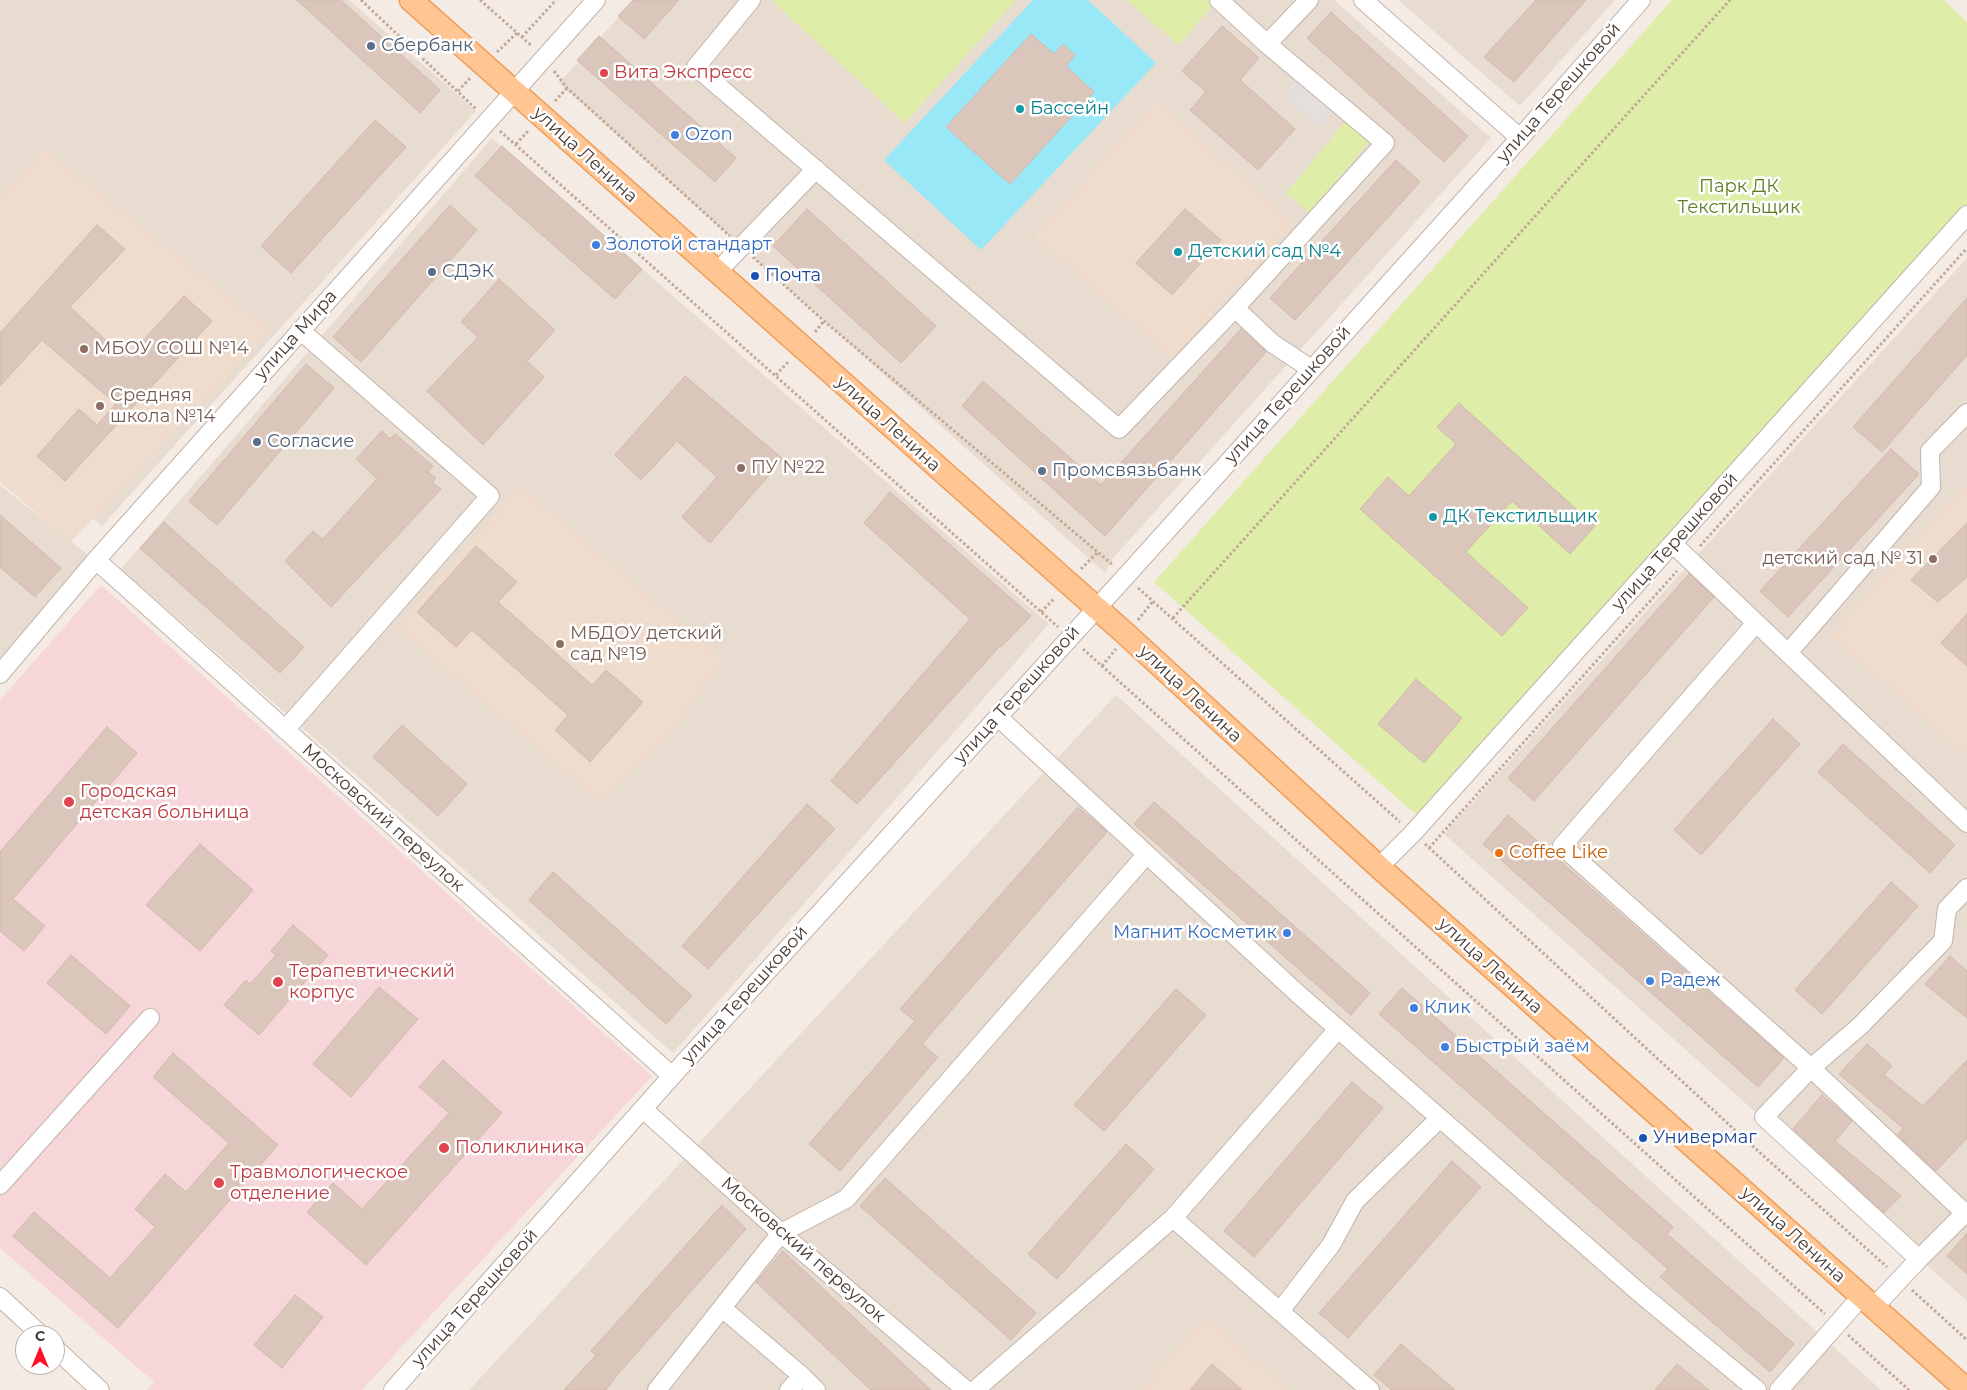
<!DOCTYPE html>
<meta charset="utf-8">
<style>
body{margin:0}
#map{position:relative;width:1967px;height:1390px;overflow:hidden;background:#f4ebe4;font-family:Montserrat,sans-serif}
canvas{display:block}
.north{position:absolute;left:15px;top:1325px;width:50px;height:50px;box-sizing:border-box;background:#fff;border:1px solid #b5b0ad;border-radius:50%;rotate:0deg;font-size:14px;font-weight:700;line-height:20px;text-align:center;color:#473a33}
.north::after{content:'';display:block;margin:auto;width:18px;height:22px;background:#ff1026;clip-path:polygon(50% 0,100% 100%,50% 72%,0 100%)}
</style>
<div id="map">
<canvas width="1967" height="1390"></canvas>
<div class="north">С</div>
</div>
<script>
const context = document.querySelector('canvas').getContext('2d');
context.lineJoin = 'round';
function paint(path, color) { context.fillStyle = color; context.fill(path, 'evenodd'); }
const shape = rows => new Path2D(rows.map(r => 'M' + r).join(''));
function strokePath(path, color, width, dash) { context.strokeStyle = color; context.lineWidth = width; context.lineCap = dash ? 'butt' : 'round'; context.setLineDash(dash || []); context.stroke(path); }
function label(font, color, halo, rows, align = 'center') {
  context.font = font + ' Montserrat,sans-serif'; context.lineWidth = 5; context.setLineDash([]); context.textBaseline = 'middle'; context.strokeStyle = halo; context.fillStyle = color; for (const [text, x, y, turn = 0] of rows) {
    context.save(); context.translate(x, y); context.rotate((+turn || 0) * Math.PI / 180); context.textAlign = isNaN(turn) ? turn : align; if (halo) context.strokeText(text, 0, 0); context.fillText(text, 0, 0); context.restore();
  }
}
paint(shape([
 [0,0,349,0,476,111,102,526,0,437],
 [634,0,1334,0,1491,138,1114,557,1105,573,559,83],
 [1398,0,1615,0,1520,106],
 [492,138,1049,624,673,1053,121,569],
 [1967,258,1967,1301,1444,834],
 [0,485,102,566,0,670],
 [1116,695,1881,1390,469,1390]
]), '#e8dcd1');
paint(shape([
 [1156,100,1294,223,1172,359,1034,236],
 [44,148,271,330,71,542,0,482,0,196],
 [1967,483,1967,757,1830,636],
 [520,485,723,659,675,729,600,802,397,628],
 [1207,1316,1288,1390,1140,1390]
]), '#efdccc');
paint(shape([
 [101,585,652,1076,362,1390,147,1390,154,1382,0,1248,0,700]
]), '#f6d6d9');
paint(shape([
 [771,0,1016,0,905,123],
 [1126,0,1210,0,1214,4,1179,45],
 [1672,0,1944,0,1967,22,1967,213,1423,821,1154,582],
 [1346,121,1370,141,1309,213,1286,193]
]), '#deeda8');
paint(shape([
 [1300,75,1338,106,1321,127,1283,96]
]), '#e4dfdd');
paint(shape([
 [1033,0,1088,0,1156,63,981,250,884,160]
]), '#99e8f7');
const building = shape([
 [297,0,341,0,440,90,420,113,297,0],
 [633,0,679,0,644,39,618,16,633,0],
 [1536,0,1586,0,1514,82,1484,57,1536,0],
 [1331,12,1468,136,1444,162,1307,38,1331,12],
 [1222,26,1259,58,1240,80,1295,129,1258,170,1190,110,1206,92,1182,71,1222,26],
 [1031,34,1054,54,1063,44,1075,55,1066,66,1094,92,1010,184,946,127,1031,34],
 [599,36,736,158,715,182,577,60,599,36],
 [375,120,406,147,291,273,261,246,375,120],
 [502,146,642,269,615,299,475,176,502,146],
 [1396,160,1420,182,1295,320,1270,298,1396,160],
 [450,205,477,230,361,362,333,337,450,205],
 [807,209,936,326,901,363,773,246,807,209],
 [1185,209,1221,240,1172,295,1136,263,1185,209],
 [97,225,125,249,70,307,126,359,184,296,212,321,65,481,37,456,79,409,97,425,116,404,42,340,0,386,0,333,97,225],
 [499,279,555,330,527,361,544,377,483,445,427,391,478,337,461,322,499,279],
 [1967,298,1967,355,1882,452,1853,427,1967,298],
 [1241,329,1266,352,1105,536,962,406,983,381,1101,485,1241,329],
 [306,364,334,388,217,525,189,501,306,364],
 [685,376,783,459,710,543,682,517,717,477,677,441,641,480,615,455,685,376],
 [1459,403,1595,526,1570,554,1512,501,1466,552,1528,608,1502,636,1360,509,1388,477,1409,496,1456,444,1437,427,1459,403],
 [382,431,390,439,395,434,433,466,428,472,436,478,432,482,441,489,331,607,285,561,313,531,323,539,377,479,356,459,382,431],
 [1891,449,1919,474,1788,617,1760,591,1891,449],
 [890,492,1031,616,1001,647,1000,646,857,804,831,781,970,619,864,523,890,492],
 [0,515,61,568,35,597,0,567,0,515],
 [164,522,304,647,280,673,140,548,164,522],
 [1967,523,1967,577,1938,602,1911,580,1967,523],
 [476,546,517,582,498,602,592,685,606,670,643,702,590,762,555,730,568,715,472,630,456,647,417,612,476,546],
 [1689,574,1714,597,1534,801,1508,778,1689,574],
 [1967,614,1967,666,1941,643,1967,614],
 [1416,679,1462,718,1424,763,1378,724,1416,679],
 [1773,719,1800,744,1701,855,1674,830,1773,719],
 [402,725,467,784,438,816,373,757,402,725],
 [107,727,137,753,13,899,45,926,24,951,0,931,0,852,107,727],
 [1843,744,1955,845,1930,873,1818,772,1843,744],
 [1154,802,1370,993,1351,1015,1134,824,1154,802],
 [807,804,835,829,708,969,682,946,807,804],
 [1078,807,1107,832,922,1044,938,1057,840,1171,809,1144,915,1021,900,1009,1078,807],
 [1508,815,1784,1058,1758,1087,1483,844,1508,815],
 [200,844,253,890,200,951,146,905,200,844],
 [553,872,692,996,666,1024,529,900,553,872],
 [1891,882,1918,906,1822,1014,1795,990,1891,882],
 [293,925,328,955,259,1035,224,1005,246,980,250,984,276,955,271,951,293,925],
 [71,955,130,1006,106,1034,47,983,71,955],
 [1950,956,1967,971,1967,1018,1925,984,1950,956],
 [379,987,418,1019,351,1097,313,1064,379,987],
 [1402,988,1673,1227,1667,1234,1794,1344,1770,1372,1660,1277,1668,1269,1379,1014,1402,988],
 [1176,989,1206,1015,1104,1131,1074,1105,1176,989],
 [1867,1044,1892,1066,1884,1075,1923,1106,1967,1060,1967,1138,1936,1171,1898,1135,1903,1128,1839,1074,1867,1044],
 [173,1053,278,1145,118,1328,13,1236,34,1212,110,1278,155,1227,135,1209,165,1174,186,1192,229,1143,153,1077,173,1053],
 [443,1060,502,1113,366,1265,307,1212,333,1183,362,1209,449,1113,419,1087,443,1060],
 [1352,1082,1383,1108,1254,1257,1224,1231,1352,1082],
 [1822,1095,1852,1121,1835,1141,1901,1196,1884,1213,1793,1129,1822,1095],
 [1126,1144,1154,1169,1057,1279,1028,1254,1126,1144],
 [1452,1161,1481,1187,1348,1338,1319,1313,1452,1161],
 [885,1178,1036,1313,1011,1340,860,1206,885,1178],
 [722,1205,746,1229,618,1374,606,1390,564,1390,596,1355,591,1351,722,1205],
 [1967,1233,1967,1274,1947,1256,1967,1233],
 [783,1251,931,1390,871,1390,756,1282,783,1251],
 [295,1295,323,1317,282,1368,254,1345,295,1295],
 [1401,1344,1455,1390,1392,1390,1374,1375,1401,1344],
 [1212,1364,1242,1390,1190,1390,1212,1364],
 [1677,1364,1709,1390,1655,1390,1677,1364]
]);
paint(building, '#dac6bb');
strokePath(building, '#d2b9ab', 1);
const minor = shape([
 [751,0,696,67,1119,429,1235,308,1385,143,1267,44,1219,0],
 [1363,0,1520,138],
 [1267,44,1309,0],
 [717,272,816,169],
 [1235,308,1272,343,1311,369],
 [1673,544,1967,823],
 [96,560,672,1076],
 [1756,623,1562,846,1811,1068,1967,1215],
 [1788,653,1931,487,1930,451,1967,413],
 [0,674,96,560,596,0],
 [998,717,1297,993,1641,1294,1757,1390],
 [285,730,490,496,300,330],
 [1379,867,1413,833,1967,215],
 [643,1109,781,1233,966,1390],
 [0,1185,150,1018],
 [1173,1218,1370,1390],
 [1919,1259,1764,1117,1811,1068,1860,1026,1943,941,1947,909,1967,888],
 [0,1297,41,1335],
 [1874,1307,1919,1259,1967,1211],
 [722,1308,802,1376],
 [1280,1311,1331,1245,1355,1201,1440,1118],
 [55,1348,100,1390],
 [393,1390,672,1076,1126,576,1520,138,1641,0],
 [657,1390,781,1233,846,1199,1146,855],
 [789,1390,802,1376,816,1390],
 [975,1390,1173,1218,1338,1029],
 [1779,1390,1861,1297]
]);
const major = shape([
 [411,0,1127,635,1379,867,1967,1390]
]);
strokePath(minor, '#c3b3a9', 20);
strokePath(major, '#ef9c56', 25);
strokePath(shape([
 [361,0,477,110],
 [480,0,532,46],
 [522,37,556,0],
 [497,52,517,33],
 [554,71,567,88,730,236],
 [458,91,471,77],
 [555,101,567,88],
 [500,131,1058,627],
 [516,144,529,130],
 [753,257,824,321,1113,565],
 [815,332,824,321],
 [776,375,789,361],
 [1700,546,1967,248],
 [1081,569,1098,552],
 [1138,588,1400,822],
 [1041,612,1055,598],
 [1173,618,1730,0],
 [1138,620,1153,601],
 [1083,649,1825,1314],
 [1102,666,1116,649],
 [1425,844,1737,1132,1887,1267],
 [1429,848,1677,571],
 [1912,1290,1967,1340],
 [1848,1335,1909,1390]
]), '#c3a895', 3, [2.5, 2.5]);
strokePath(minor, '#fff', 18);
strokePath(major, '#ffc592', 22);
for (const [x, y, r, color] of [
 [371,46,5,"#5c6f8a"],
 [604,73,5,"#e0444e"],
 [1020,109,5,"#0f9aa8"],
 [675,135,5,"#3f7fe0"],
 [596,245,5,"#3f7fe0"],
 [1178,252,5,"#0f9aa8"],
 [432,272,5,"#5c6f8a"],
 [755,276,5,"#1a4fb4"],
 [84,349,5,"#8d6e63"],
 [100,406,5,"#8d6e63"],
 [257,442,5,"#5c6f8a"],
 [741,468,5,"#8d6e63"],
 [1042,471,5,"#5c6f8a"],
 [1433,517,5,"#0f9aa8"],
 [1933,559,5,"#8d6e63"],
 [560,644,5,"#8d6e63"],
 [69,802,6,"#e0444e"],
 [1499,853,5,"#e8710a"],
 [1287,933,5,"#3f7fe0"],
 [1650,981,5,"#3f7fe0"],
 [278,982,6,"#e0444e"],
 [1414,1008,5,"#3f7fe0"],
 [1445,1047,5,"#3f7fe0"],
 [1643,1138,5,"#1a4fb4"],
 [444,1148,6,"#e0444e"],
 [219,1183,6,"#e0444e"]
]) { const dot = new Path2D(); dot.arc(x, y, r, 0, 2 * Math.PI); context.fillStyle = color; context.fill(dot); strokePath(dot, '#fff', 2); }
label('18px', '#4e5e75', '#fff', [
 ["Сбербанк",381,46],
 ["СДЭК",442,272],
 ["Согласие",267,442],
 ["Промсвязьбанк",1052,471]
], 'left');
label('18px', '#be3a42', '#fff', [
 ["Вита Экспресс",614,73],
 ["Городская",80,792],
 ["детская больница",80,813],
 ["Терапевтический",289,972],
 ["корпус",289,993],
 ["Поликлиника",455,1148],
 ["Травмологическое",230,1173],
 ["отделение",230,1194]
], 'left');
label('18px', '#473a33', '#fff', [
 ["улица Терешковой",1559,93,-49],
 ["улица Ленина",585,155,42],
 ["улица Мира",296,335,-48],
 ["улица Терешковой",1288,395,-48],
 ["улица Ленина",888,424,42],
 ["улица Терешковой",1675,542,-48],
 ["улица Ленина",1190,694,43],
 ["улица Терешковой",1017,695,-48],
 ["Московский переулок",383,818,42],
 ["улица Ленина",1490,966,42],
 ["улица Терешковой",745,995,-48],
 ["улица Ленина",1793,1235,42],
 ["Московский переулок",803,1250,41],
 ["улица Терешковой",475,1298,-48]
]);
label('18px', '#0d838f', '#fff', [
 ["Бассейн",1030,109],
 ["Детский сад №4",1188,252],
 ["ДК Текстильщик",1443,517]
], 'left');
label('18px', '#366cbe', '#fff', [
 ["Ozon",685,135],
 ["Золотой стандарт",606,245],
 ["Магнит Косметик",1277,933,"right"],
 ["Радеж",1660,981],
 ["Клик",1424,1008],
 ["Быстрый заём",1455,1047]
], 'left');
label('18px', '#5b7e21', '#fff', [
 ["Парк ДК",1739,187],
 ["Текстильщик",1739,208]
]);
label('18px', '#164399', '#fff', [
 ["Почта",765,276],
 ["Универмаг",1653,1138]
], 'left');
label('18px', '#785e54', '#fff', [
 ["МБОУ СОШ №14",94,349],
 ["Средняя",110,396],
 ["школа №14",110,417],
 ["ПУ №22",751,468],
 ["детский сад № 31",1923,559,"right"],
 ["МБДОУ детский",570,634],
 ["сад №19",570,655]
], 'left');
label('18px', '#c56008', '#fff', [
 ["Coffee Like",1509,853]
], 'left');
</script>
